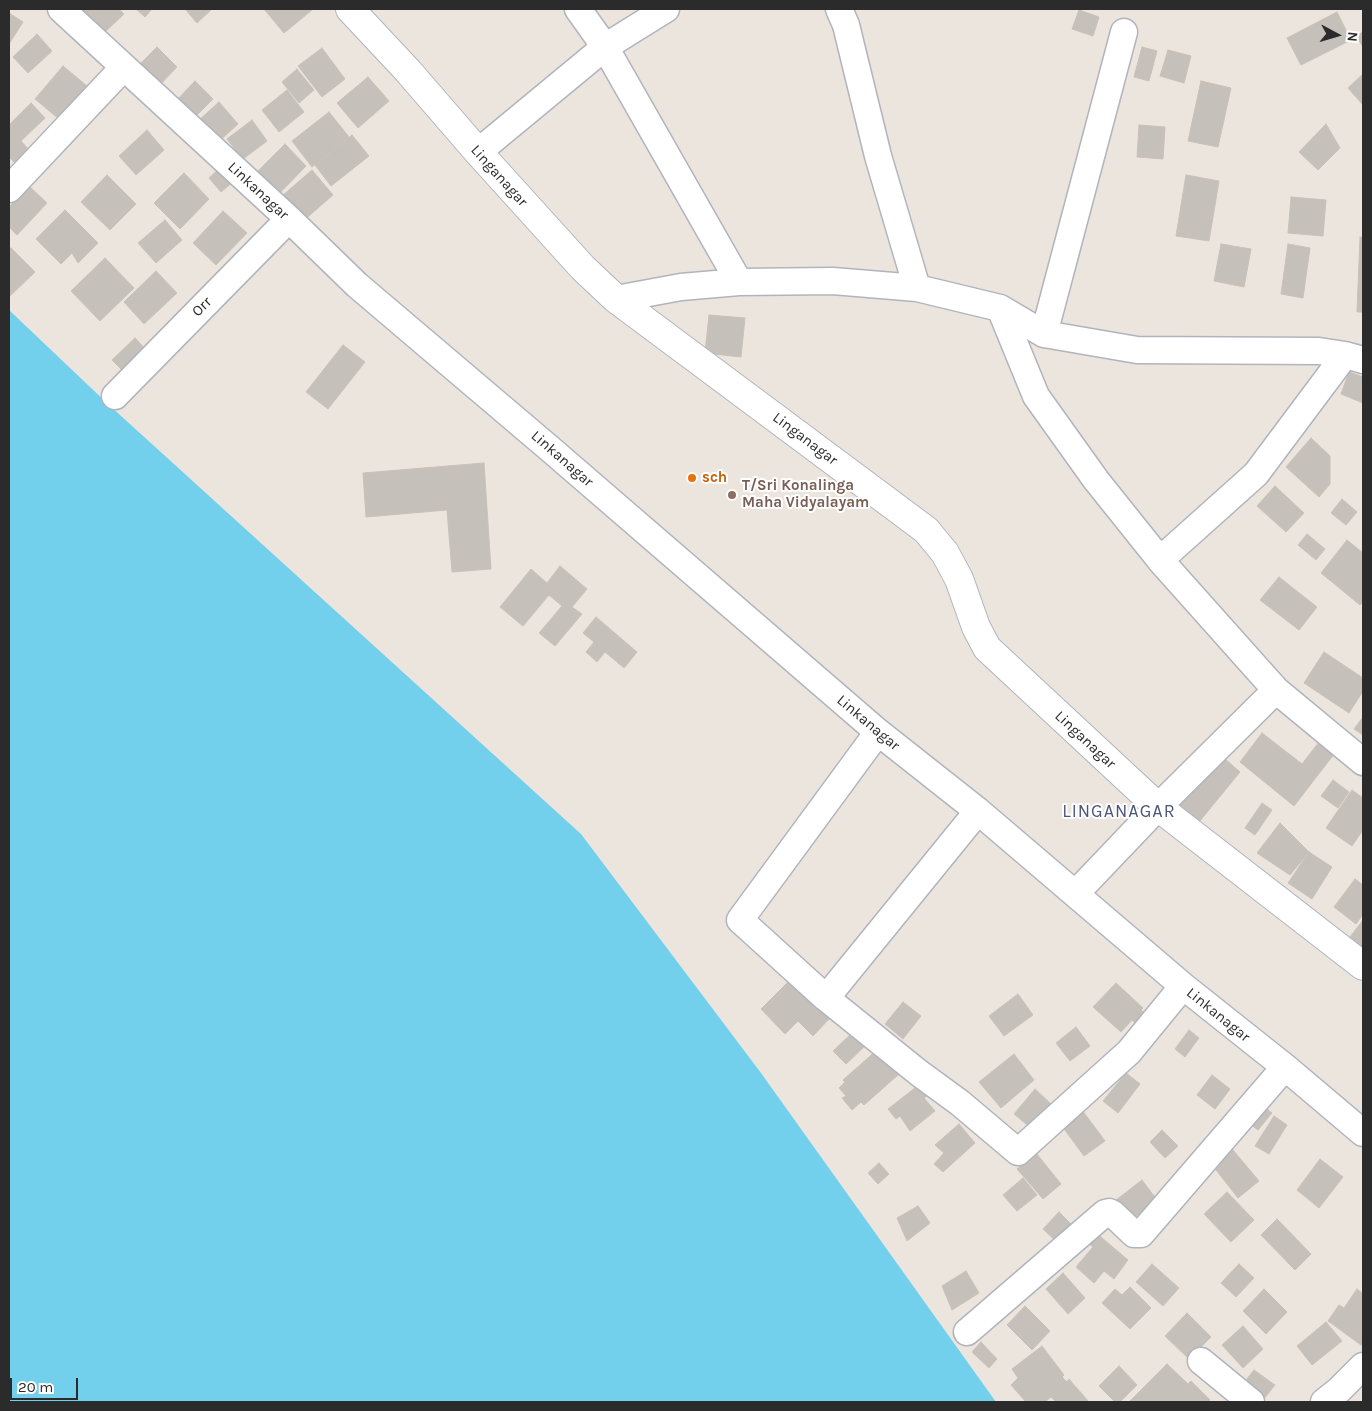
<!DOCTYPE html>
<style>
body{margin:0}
#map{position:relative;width:1372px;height:1411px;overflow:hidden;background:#ece5dd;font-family:Karla,sans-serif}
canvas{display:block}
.frame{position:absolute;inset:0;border:10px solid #2b2b2b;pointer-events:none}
.north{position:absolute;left:1312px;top:10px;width:50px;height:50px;-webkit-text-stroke:4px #fff;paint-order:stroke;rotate:96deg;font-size:14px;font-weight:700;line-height:20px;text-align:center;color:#2b2b2b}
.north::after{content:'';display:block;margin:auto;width:18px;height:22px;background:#2b2b2b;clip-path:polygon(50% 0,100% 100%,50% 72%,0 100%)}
.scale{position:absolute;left:10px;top:1378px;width:68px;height:22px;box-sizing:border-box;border:2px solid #2b2b2b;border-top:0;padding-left:6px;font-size:15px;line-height:18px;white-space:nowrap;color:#2b2b2b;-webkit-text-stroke:4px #fff;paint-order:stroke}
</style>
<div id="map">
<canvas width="1372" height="1411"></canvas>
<div class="frame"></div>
<div class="north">N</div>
<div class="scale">20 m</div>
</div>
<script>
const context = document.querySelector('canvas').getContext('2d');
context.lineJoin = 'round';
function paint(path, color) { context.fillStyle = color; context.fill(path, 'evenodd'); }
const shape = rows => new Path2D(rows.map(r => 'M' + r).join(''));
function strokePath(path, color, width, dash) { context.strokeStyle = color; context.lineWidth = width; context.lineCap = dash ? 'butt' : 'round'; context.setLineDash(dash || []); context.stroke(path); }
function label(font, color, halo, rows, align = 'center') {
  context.font = font + ' Karla,sans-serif'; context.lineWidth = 4; context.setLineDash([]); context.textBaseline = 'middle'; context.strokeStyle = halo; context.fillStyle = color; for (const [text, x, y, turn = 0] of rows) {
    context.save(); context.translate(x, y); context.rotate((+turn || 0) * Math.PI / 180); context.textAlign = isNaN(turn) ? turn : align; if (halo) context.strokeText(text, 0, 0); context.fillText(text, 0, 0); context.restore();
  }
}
paint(shape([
 [9,310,109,405,581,834,761,1073,996,1402,9,1402]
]), '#72d0ec');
const building = shape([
 [85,9,119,9,124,14,104,33,83,10,85,9],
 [136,9,152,9,145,17,136,9],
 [185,9,212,9,197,23,185,9],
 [264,9,311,9,312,10,284,33,264,9],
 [1079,10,1099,17,1093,36,1072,29,1079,10],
 [1337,12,1351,40,1301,65,1287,38,1337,12],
 [9,13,23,22,9,44,9,13],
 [1363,32,1363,47,1356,36,1363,32],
 [37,34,52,51,28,73,13,57,37,34],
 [157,47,177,67,156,89,135,69,157,47],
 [1142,47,1157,51,1149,81,1134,77,1142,47],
 [322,48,345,79,322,97,298,66,322,48],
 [1168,50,1191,56,1184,83,1160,76,1168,50],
 [63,66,87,86,59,119,35,99,63,66],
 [297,69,314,90,299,103,282,82,297,69],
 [1363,74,1363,105,1348,88,1363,74],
 [368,77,389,101,358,128,337,103,368,77],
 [195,81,213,99,193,119,176,101,195,81],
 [1201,81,1231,88,1218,147,1188,141,1201,81],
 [287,90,304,112,279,132,262,110,287,90],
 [219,102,238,124,216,144,197,122,219,102],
 [31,103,45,118,21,141,30,151,16,164,9,157,9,125,31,103],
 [329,112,349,137,312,167,292,141,329,112],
 [252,120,267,141,243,159,227,139,252,120],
 [1326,124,1340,148,1318,170,1299,152,1326,124],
 [1139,125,1165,127,1163,159,1137,157,1139,125],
 [147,130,164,150,136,175,119,156,147,130],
 [352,135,369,156,331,186,315,165,352,135],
 [285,144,306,166,275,198,253,176,285,144],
 [221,167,233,182,221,192,209,178,221,167],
 [312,170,333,195,303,221,282,196,312,170],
 [184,173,209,199,180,229,154,203,184,173],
 [107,175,136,204,110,230,81,202,107,175],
 [1186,175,1219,181,1209,241,1176,236,1186,175],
 [29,186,47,203,17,235,9,227,9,207,29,186],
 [1291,197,1326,200,1323,236,1288,233,1291,197],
 [65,210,98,243,78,263,72,253,61,264,36,239,65,210],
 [223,211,247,233,216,265,193,243,223,211],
 [165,220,182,240,156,263,138,243,165,220],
 [1360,237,1363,238,1363,312,1357,312,1360,237],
 [1221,244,1251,249,1244,287,1214,281,1221,244],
 [1288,244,1310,248,1303,298,1281,294,1288,244],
 [11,248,35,272,10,296,9,295,9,250,11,248],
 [105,258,134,288,100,321,71,291,105,258],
 [156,271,177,293,144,324,124,302,156,271],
 [709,315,745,318,741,357,705,353,709,315],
 [135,338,149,353,126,374,112,360,135,338],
 [343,345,365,362,328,409,306,392,343,345],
 [1349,372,1363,377,1363,403,1341,394,1349,372],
 [1311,438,1330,456,1330,484,1319,497,1286,467,1311,438],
 [484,463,491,569,452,572,447,510,366,517,363,473,484,463],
 [1275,486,1304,513,1286,532,1257,506,1275,486],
 [1342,499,1357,512,1346,525,1331,513,1342,499],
 [1307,534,1325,549,1316,560,1298,545,1307,534],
 [1347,540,1363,553,1363,601,1360,605,1321,573,1347,540],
 [560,566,587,589,572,607,582,614,555,646,539,633,562,606,549,595,523,626,500,607,531,569,547,583,560,566],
 [1279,577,1317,607,1299,630,1260,600,1279,577],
 [596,617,637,652,624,668,605,652,597,662,586,652,594,642,583,633,596,617],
 [1324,652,1363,678,1363,691,1349,713,1304,683,1324,652],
 [1363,717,1363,735,1354,729,1363,717],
 [1262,733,1302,764,1323,737,1338,749,1294,806,1240,762,1262,733],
 [1225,759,1240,772,1199,822,1179,805,1225,759],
 [1333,780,1349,792,1338,808,1321,796,1333,780],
 [1352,790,1363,798,1363,830,1352,846,1326,828,1352,790],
 [1262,803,1272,810,1255,835,1245,828,1262,803],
 [1280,823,1309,852,1290,875,1257,853,1280,823],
 [1309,852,1332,867,1312,899,1288,883,1309,852],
 [1355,879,1363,885,1363,914,1356,924,1334,907,1355,879],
 [1363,920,1363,947,1350,937,1363,920],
 [797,973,815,1003,830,1018,813,1036,798,1021,785,1034,761,1009,797,973],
 [1116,983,1143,1008,1141,1010,1149,1017,1140,1028,1132,1020,1121,1032,1093,1007,1116,983],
 [1018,994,1033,1015,1004,1036,989,1016,1018,994],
 [903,1002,921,1016,903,1039,885,1024,903,1002],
 [1076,1027,1090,1046,1070,1061,1056,1043,1076,1027],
 [1189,1030,1199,1038,1185,1057,1175,1049,1189,1030],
 [852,1033,865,1046,846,1064,833,1051,852,1033],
 [877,1050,898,1075,864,1105,861,1102,852,1110,842,1098,846,1096,839,1088,845,1082,843,1080,877,1050],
 [1014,1054,1034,1080,1001,1108,979,1082,1014,1054],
 [1126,1073,1140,1084,1118,1113,1103,1101,1126,1073],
 [1212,1075,1230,1089,1215,1109,1197,1095,1212,1075],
 [920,1084,928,1095,924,1098,935,1111,910,1131,900,1116,896,1119,888,1109,920,1084],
 [1035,1089,1051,1104,1031,1128,1014,1114,1035,1089],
 [1263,1106,1272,1113,1258,1130,1249,1123,1263,1106],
 [1082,1110,1105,1141,1084,1156,1062,1126,1082,1110],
 [1274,1116,1287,1125,1269,1154,1255,1146,1274,1116],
 [959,1124,975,1143,943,1172,934,1164,944,1153,935,1145,959,1124],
 [1162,1130,1178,1146,1165,1158,1150,1142,1162,1130],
 [1233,1150,1259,1181,1238,1198,1213,1166,1233,1150],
 [1036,1153,1061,1184,1043,1199,1017,1169,1036,1153],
 [1320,1159,1343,1177,1319,1208,1297,1190,1320,1159],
 [879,1163,889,1174,878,1184,868,1173,879,1163],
 [1023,1178,1037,1195,1017,1211,1003,1195,1023,1178],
 [1142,1180,1157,1200,1126,1224,1111,1204,1142,1180],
 [1227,1192,1254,1220,1231,1242,1204,1214,1227,1192],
 [918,1206,930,1223,907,1241,897,1218,918,1206],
 [1059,1212,1074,1227,1059,1244,1043,1229,1059,1212],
 [1277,1219,1311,1254,1295,1270,1261,1235,1277,1219],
 [1095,1232,1128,1260,1114,1279,1104,1271,1094,1283,1076,1267,1093,1247,1087,1242,1095,1232],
 [1152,1264,1179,1288,1163,1306,1136,1282,1152,1264],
 [1239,1264,1254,1278,1236,1297,1221,1283,1239,1264],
 [966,1271,979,1293,952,1310,942,1286,966,1271],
 [1063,1273,1085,1298,1068,1314,1046,1289,1063,1273],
 [1130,1287,1151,1308,1130,1329,1102,1303,1115,1289,1122,1295,1130,1287],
 [1264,1289,1287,1312,1266,1334,1243,1311,1264,1289],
 [1357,1289,1363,1294,1363,1341,1361,1345,1328,1321,1339,1305,1344,1308,1357,1289],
 [1025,1306,1050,1331,1032,1350,1007,1325,1025,1306],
 [1187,1313,1211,1337,1189,1359,1165,1336,1187,1313],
 [1326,1322,1342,1341,1312,1365,1297,1346,1326,1322],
 [1243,1326,1263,1349,1243,1368,1222,1345,1243,1326],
 [981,1342,997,1359,989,1368,972,1352,981,1342],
 [1042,1346,1064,1375,1062,1377,1067,1382,1069,1379,1089,1402,1056,1402,1051,1397,1045,1402,1026,1402,1011,1385,1018,1378,1012,1369,1042,1346],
 [1167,1364,1188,1384,1191,1381,1210,1400,1208,1402,1129,1402,1167,1364],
 [1119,1366,1137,1385,1120,1402,1115,1402,1099,1386,1119,1366],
 [1254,1370,1275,1385,1263,1400,1243,1384,1254,1370]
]);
paint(building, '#c5c0b9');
strokePath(building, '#c8c1b7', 1);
const street = shape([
 [61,9,289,219,357,285,549,448,878,732,978,811,1183,986,1285,1067,1363,1133],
 [578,9,605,47,739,282],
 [839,9,846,25,878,156,917,288],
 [478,152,605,47,666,9],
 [9,189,124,67],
 [616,299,681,287,739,282,833,281,917,288,1000,308,1044,334,1137,350,1319,351,1345,355,1363,360],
 [1000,308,1036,396,1096,480,1160,560,1276,690,1158,807,1076,893],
 [1044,334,1124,32],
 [115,396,289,219],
 [1160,560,1256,474,1345,355],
 [1276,690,1363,762],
 [878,732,740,920,826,998,919,1073,960,1103,1018,1152,1129,1052,1183,986],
 [826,998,978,811],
 [967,1332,1105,1213,1109,1212,1113,1214,1134,1234,1141,1234,1285,1067],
 [1201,1361,1251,1402],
 [1324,1402,1339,1390,1363,1366]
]);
const secondary = shape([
 [350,9,408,71,478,152,583,268,616,299,926,530,945,553,959,579,976,627,987,648,1158,807,1363,966]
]);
strokePath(street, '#b1b4be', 29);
strokePath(secondary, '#b1b4be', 30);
strokePath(street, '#fff', 26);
strokePath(secondary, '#fff', 28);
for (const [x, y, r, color] of [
 [692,478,5,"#e8710a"],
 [732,495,5,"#8d6e63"]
]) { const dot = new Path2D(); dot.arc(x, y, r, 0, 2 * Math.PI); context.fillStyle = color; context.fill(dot); strokePath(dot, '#fff', 2); }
label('15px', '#2b2b2b', '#fff', [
 ["Linganagar",499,176,48],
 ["Linkanagar",258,191,43],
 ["Orr",202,307,-45],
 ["Linganagar",805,439,37],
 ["Linkanagar",562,459,41],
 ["Linkanagar",868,723,40],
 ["Linganagar",1085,740,43],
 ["Linkanagar",1218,1015,39]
]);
label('bold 15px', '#c56008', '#fff', [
 ["sch",702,478]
], 'left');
label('bold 15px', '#785e54', '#fff', [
 ["T/Sri Konalinga",742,486],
 ["Maha Vidyalayam",742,503]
], 'left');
context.letterSpacing = '1px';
label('18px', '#4c567b', '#fff', [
 ["LINGANAGAR",1119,812]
]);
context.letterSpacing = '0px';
</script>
